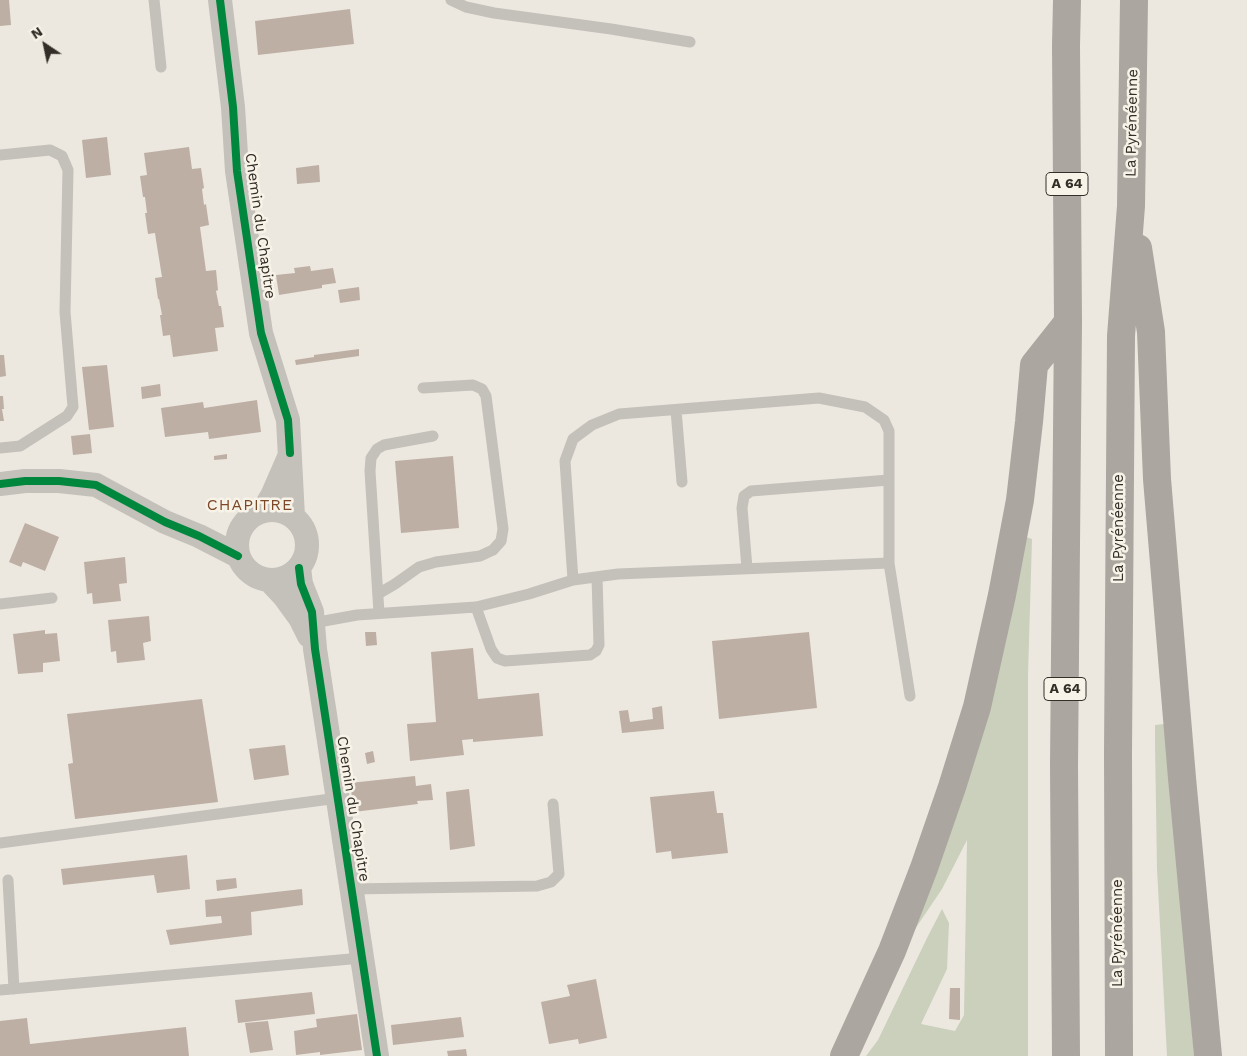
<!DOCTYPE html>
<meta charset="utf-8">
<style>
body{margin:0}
#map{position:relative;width:1247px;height:1056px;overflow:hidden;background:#ece8e0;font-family:"Work Sans",sans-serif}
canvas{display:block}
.north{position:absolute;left:20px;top:20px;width:50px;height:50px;-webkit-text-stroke:4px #f8f3e8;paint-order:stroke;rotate:326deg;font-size:14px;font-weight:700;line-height:20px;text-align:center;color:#342e28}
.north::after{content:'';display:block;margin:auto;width:18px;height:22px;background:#342e28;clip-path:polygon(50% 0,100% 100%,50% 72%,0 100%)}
</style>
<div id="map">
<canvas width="1247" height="1056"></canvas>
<div class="north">N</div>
</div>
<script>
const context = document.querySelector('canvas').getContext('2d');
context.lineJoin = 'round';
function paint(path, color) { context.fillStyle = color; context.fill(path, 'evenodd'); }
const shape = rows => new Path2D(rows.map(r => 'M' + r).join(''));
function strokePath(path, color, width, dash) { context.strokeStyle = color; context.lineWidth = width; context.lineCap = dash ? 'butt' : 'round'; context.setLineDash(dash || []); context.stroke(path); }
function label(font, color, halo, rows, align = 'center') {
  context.font = font + ' "Work Sans",sans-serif'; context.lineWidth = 5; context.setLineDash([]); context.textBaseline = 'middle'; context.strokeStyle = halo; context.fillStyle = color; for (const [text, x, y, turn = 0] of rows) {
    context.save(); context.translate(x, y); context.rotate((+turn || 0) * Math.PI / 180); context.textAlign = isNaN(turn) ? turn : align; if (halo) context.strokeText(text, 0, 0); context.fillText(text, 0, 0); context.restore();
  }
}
paint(shape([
 [1026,537,1032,539,1028,675,1028,1056,866,1056,878,1040,927,938,942,909,949,923,947,969,921,1024,955,1031,964,1015,967,840,942,889,913,932],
 [1164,724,1186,959,1194,1056,1167,1056,1157,869,1155,743,1155,725]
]), '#cad0bb');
paint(shape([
 [0,0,9,0,11,25,0,26],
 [350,9,354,44,258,55,255,21],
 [107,137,111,175,86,178,82,140],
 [189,147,192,169,201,168,204,188,202,189,204,205,206,204,209,225,200,227,206,271,216,270,218,290,216,291,219,306,221,306,224,327,215,328,218,351,173,357,170,335,163,336,160,315,162,315,159,299,158,299,155,278,162,277,156,240,155,233,148,234,145,213,147,213,145,197,143,197,140,176,147,175,144,153],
 [319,165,320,182,297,184,296,168],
 [310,266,311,271,333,268,336,283,322,285,322,288,279,295,276,275,295,273,294,268],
 [359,287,360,300,340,303,338,290],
 [359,349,359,356,296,365,295,360,314,357,314,355],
 [0,355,4,355,6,376,0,377],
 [107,365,114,427,89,430,82,367],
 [160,384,161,396,142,399,141,387],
 [0,396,3,396,4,409,2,409,4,421,0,421],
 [257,400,261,432,209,439,208,432,165,437,161,408,203,402,204,408],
 [90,434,92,453,73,455,71,436],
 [227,454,227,459,214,460,214,456],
 [453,456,459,528,401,533,395,461],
 [25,523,59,537,45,571,23,562,21,567,9,562],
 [125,557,127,583,119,584,121,601,93,604,92,593,87,594,84,562],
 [149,616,151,641,143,643,145,660,117,663,116,651,111,652,108,620],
 [45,630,45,634,57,633,60,661,43,663,43,672,18,674,13,634],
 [365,632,376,632,377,645,366,646],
 [809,632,817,708,719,719,712,641],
 [473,648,478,699,539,693,543,736,473,742,473,739,462,740,464,755,410,761,407,724,436,722,431,652],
 [202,699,218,802,75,819,68,764,73,763,67,714],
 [662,706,664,729,622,733,619,711,628,710,630,722,653,719,652,708],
 [285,745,289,775,254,780,249,749],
 [373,751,375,762,367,764,365,753],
 [415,776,416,786,431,784,433,800,417,801,418,804,354,812,350,783],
 [469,789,475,846,450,850,446,792],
 [714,791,717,813,723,813,728,853,672,859,671,851,656,853,650,797],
 [187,855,190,889,157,893,154,875,63,885,61,869],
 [236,878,237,888,217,891,216,880],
 [302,889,303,905,251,912,252,935,170,945,166,930,222,923,221,916,206,917,205,900],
 [596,979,607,1038,579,1044,578,1039,549,1044,541,1002,570,996,567,985],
 [950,988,960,988,960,1020,949,1019],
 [312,992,315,1014,238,1023,235,1000],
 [357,1014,362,1050,320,1055,320,1052,296,1055,294,1031,317,1027,316,1019],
 [461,1017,464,1037,393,1045,391,1025],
 [27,1018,30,1044,186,1027,189,1056,0,1056,0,1021],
 [268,1021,273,1050,250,1053,245,1023],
 [466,1049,467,1056,448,1056,447,1051]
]), '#beafa4');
strokePath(shape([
 [154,0,161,67],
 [451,0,466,7,494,13,611,29,690,42],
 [0,155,50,150,62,156,68,170,65,312,73,407,67,416,20,446,0,448],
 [676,410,682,482],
 [747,568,742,508,744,496,751,491,889,480],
 [573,580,565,461,573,439,592,425,619,414,819,398,865,407,884,420,889,431,889,563],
 [378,594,395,584,419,567,436,562,480,556,493,550,501,541,503,529,486,396,482,389,473,385,423,388],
 [0,604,52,598],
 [476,607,491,649,497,658,505,661,590,655,596,651,599,645,597,577],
 [379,613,370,471,371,458,377,449,384,445,433,436],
 [313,623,357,615,476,607,529,594,573,580,618,574,889,563,910,696],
 [0,843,338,798],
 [8,880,14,989],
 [351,889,537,886,551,882,559,874,553,804],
 [0,990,362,958]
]), '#c4c0ba', 11);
strokePath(shape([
 [220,0,233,107,237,171,261,333,288,420,293,517],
 [0,484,25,481,59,481,96,485,165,522,199,536,238,556],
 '237 545a35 35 0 1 1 70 0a35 35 0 1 1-70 0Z',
 [263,511,272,496,289,457],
 [299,568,301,584,312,612,315,649,377,1056],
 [270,581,284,596,300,618,309,636]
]), '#c4c0ba', 24);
strokePath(shape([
 [1138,248,1151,332,1157,479,1182,778,1208,1056],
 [844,1056,892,951,924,868,952,787,977,707,1002,595,1020,500,1029,422,1034,365,1068,322],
 [1066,1056,1064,766,1068,322,1066,46,1067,0],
 [1119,1056,1118,753,1121,336,1131,206,1134,0]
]), '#aba69f', 28);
strokePath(shape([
 [220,0,233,107,237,171,261,333,288,420,290,453],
 [0,484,25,481,59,481,96,485,165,522,199,536,238,556],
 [299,568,301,584,312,612,315,649,377,1056]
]), '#00873e', 8);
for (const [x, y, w] of [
 [1067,184,42],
 [1065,689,42]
]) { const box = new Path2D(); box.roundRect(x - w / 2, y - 11.5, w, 23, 4); context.fillStyle = '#f8f3e8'; context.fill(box); strokePath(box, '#342e28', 1); }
label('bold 14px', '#342e28', null, [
 ["A 64",1067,184],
 ["A 64",1065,689]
]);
label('15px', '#342e28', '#f8f3e8', [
 ["La Pyrénéenne",1132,123,-89],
 ["Chemin du Chapitre",260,226,82],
 ["La Pyrénéenne",1119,528,-90],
 ["Chemin du Chapitre",353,809,81],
 ["La Pyrénéenne",1118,933,-90]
]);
context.letterSpacing = '1px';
label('16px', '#7d4828', '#f8f3e8', [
 ["CHAPITRE",250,505]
]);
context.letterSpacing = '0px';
</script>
